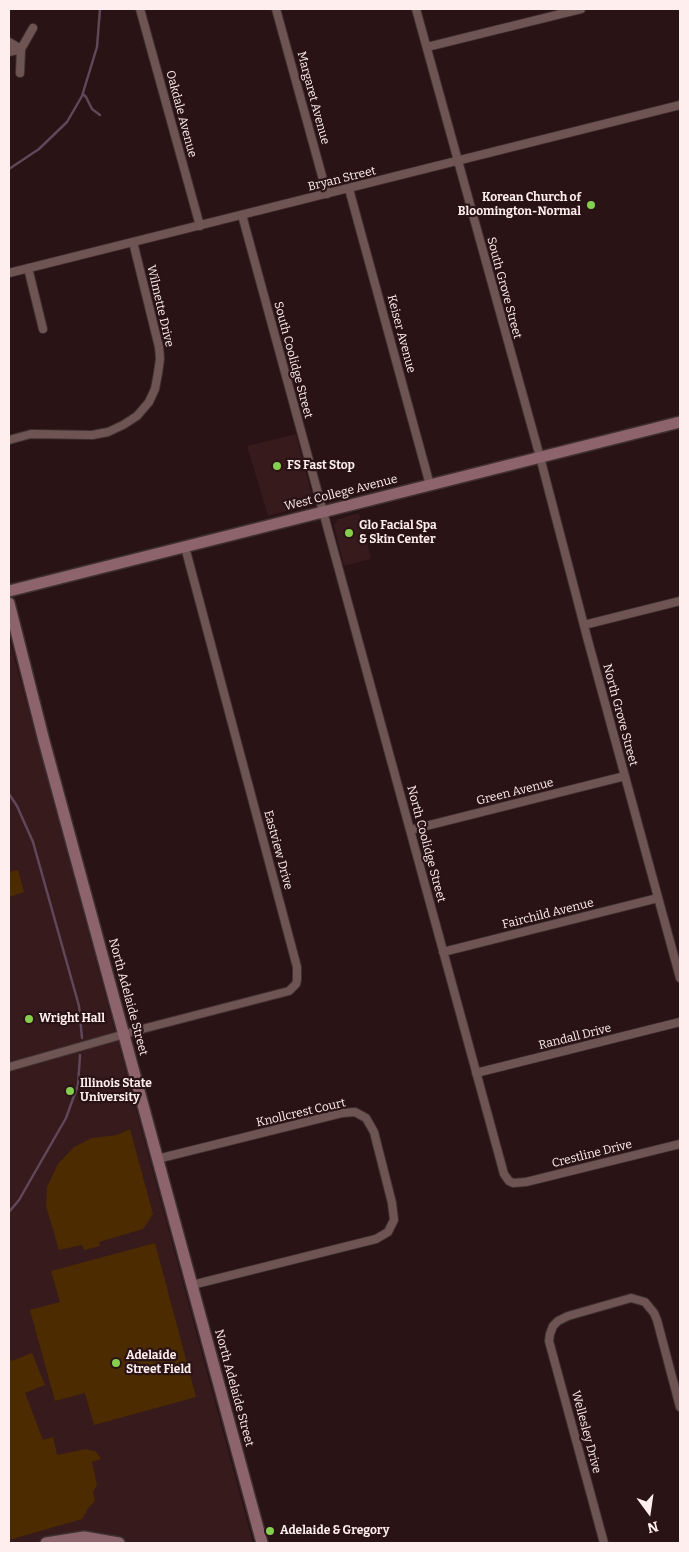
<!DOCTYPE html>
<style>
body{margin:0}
#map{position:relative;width:689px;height:1552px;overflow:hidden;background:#291314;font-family:Bitter,serif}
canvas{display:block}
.frame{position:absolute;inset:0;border:10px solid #feeeed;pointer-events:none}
.north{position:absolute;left:624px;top:1487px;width:50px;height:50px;-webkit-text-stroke:4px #291314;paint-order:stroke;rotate:166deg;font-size:14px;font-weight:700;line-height:20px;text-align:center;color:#feeeed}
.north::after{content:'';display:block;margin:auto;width:18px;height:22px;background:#feeeed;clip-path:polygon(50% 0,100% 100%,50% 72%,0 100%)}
</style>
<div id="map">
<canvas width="689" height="1552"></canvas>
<div class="frame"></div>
<div class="north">N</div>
</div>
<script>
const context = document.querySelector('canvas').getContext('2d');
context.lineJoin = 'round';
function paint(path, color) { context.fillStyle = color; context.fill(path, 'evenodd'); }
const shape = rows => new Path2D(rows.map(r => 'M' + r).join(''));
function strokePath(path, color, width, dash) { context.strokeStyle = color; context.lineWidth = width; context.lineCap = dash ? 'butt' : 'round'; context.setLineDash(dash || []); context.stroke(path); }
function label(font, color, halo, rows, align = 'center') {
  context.font = font + ' Bitter,serif'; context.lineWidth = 4.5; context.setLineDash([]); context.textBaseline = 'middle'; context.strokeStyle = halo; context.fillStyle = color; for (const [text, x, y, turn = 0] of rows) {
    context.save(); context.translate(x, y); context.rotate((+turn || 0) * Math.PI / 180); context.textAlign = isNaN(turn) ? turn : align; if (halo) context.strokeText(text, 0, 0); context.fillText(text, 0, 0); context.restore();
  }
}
paint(shape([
 [296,434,313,500,309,505,268,516,247,446],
 [359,513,371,557,370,559,344,566,334,525,338,519],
 [9,638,253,1543,9,1543]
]), '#371a1b');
paint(shape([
 [18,870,24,892,9,897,9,872],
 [130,1129,153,1214,143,1229,99,1242,100,1246,84,1250,82,1245,59,1250,46,1206,47,1187,58,1164,74,1147,92,1138,117,1135],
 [155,1243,196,1397,94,1425,85,1393,55,1401,30,1310,60,1302,51,1271],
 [32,1353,45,1385,25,1393,43,1440,53,1437,57,1455,86,1449,96,1452,101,1459,92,1462,97,1485,93,1492,95,1501,89,1507,82,1519,9,1540,9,1358,12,1361]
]), '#4d2b00');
strokePath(shape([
 [83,94,86,97,92,109,100,115],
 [9,169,39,149,67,122,82,96,97,47,100,9],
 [9,794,17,806,33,842,79,1006,82,1038],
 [9,1212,19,1200,66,1118,78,1085,80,1055]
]), '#604759', 2.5);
const street = shape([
 [140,9,200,226],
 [276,9,327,194],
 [416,9,540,457,587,637,680,978],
 [9,42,21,49],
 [427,47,581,9],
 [9,52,21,49],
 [20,73,21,49,33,28],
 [349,189,430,485],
 [242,215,504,1174,509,1181,513,1183,526,1182,680,1144],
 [28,268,43,329],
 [9,273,680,105],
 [9,440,31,434,92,435,108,432,123,425,137,416,149,402,155,389,158,373,160,359,159,347,133,242],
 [584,625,680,601],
 [410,830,625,776],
 [443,952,658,898],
 [9,1067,146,1028,289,991,296,984,297,980,297,967,185,547],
 [476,1073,680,1022],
 [157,1159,342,1113,355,1112,366,1118,374,1132,392,1203,394,1220,388,1232,376,1239,192,1285],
 [604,1543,549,1341,550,1334,553,1326,558,1321,568,1316,631,1298,645,1302,654,1313,657,1320,680,1407]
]);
const secondary = shape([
 [9,591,680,422],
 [9,603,44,741,262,1543],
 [46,1543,84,1537,119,1543]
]);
strokePath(street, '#403131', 10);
strokePath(secondary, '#403131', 14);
strokePath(street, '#6f5454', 8);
strokePath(secondary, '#8d636c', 11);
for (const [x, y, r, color] of [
 [591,205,5,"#84d04e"],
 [277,466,5,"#84d04e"],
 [349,533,5,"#84d04e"],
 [29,1019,5,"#84d04e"],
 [70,1091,5,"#84d04e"],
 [116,1363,5,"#84d04e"],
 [270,1531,5,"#84d04e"]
]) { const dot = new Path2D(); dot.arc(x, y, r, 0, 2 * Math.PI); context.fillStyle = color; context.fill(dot); strokePath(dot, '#291314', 2); }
label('12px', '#feeeed', '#291314', [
 ["Margaret Avenue",313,98,75],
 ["Oakdale Avenue",181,114,75],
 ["Bryan Street",342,179,-14],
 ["South Grove Street",504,288,75],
 ["Wilmette Drive",160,306,77],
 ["Keiser Avenue",401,334,75],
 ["South Coolidge Street",293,360,75],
 ["West College Avenue",341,493,-14],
 ["North Grove Street",620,715,75],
 ["Green Avenue",515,792,-14],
 ["North Coolidge Street",426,844,75],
 ["Eastview Drive",278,850,75],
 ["Fairchild Avenue",548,914,-14],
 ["North Adelaide Street",128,997,75],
 ["Randall Drive",575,1037,-14],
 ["Knollcrest Court",301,1113,-13],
 ["Crestline Drive",592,1154,-14],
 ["North Adelaide Street",234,1388,75],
 ["Wellesley Drive",586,1432,75]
]);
label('bold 12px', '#feeeed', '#291314', [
 ["Korean Church of",581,198,"right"],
 ["Bloomington-Normal",581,212,"right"],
 ["FS Fast Stop",287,466],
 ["Glo Facial Spa",359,526],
 ["& Skin Center",359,540],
 ["Wright Hall",39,1019],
 ["Illinois State",80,1084],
 ["University",80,1098],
 ["Adelaide",126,1356],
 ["Street Field",126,1370],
 ["Adelaide & Gregory",280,1531]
], 'left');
</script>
